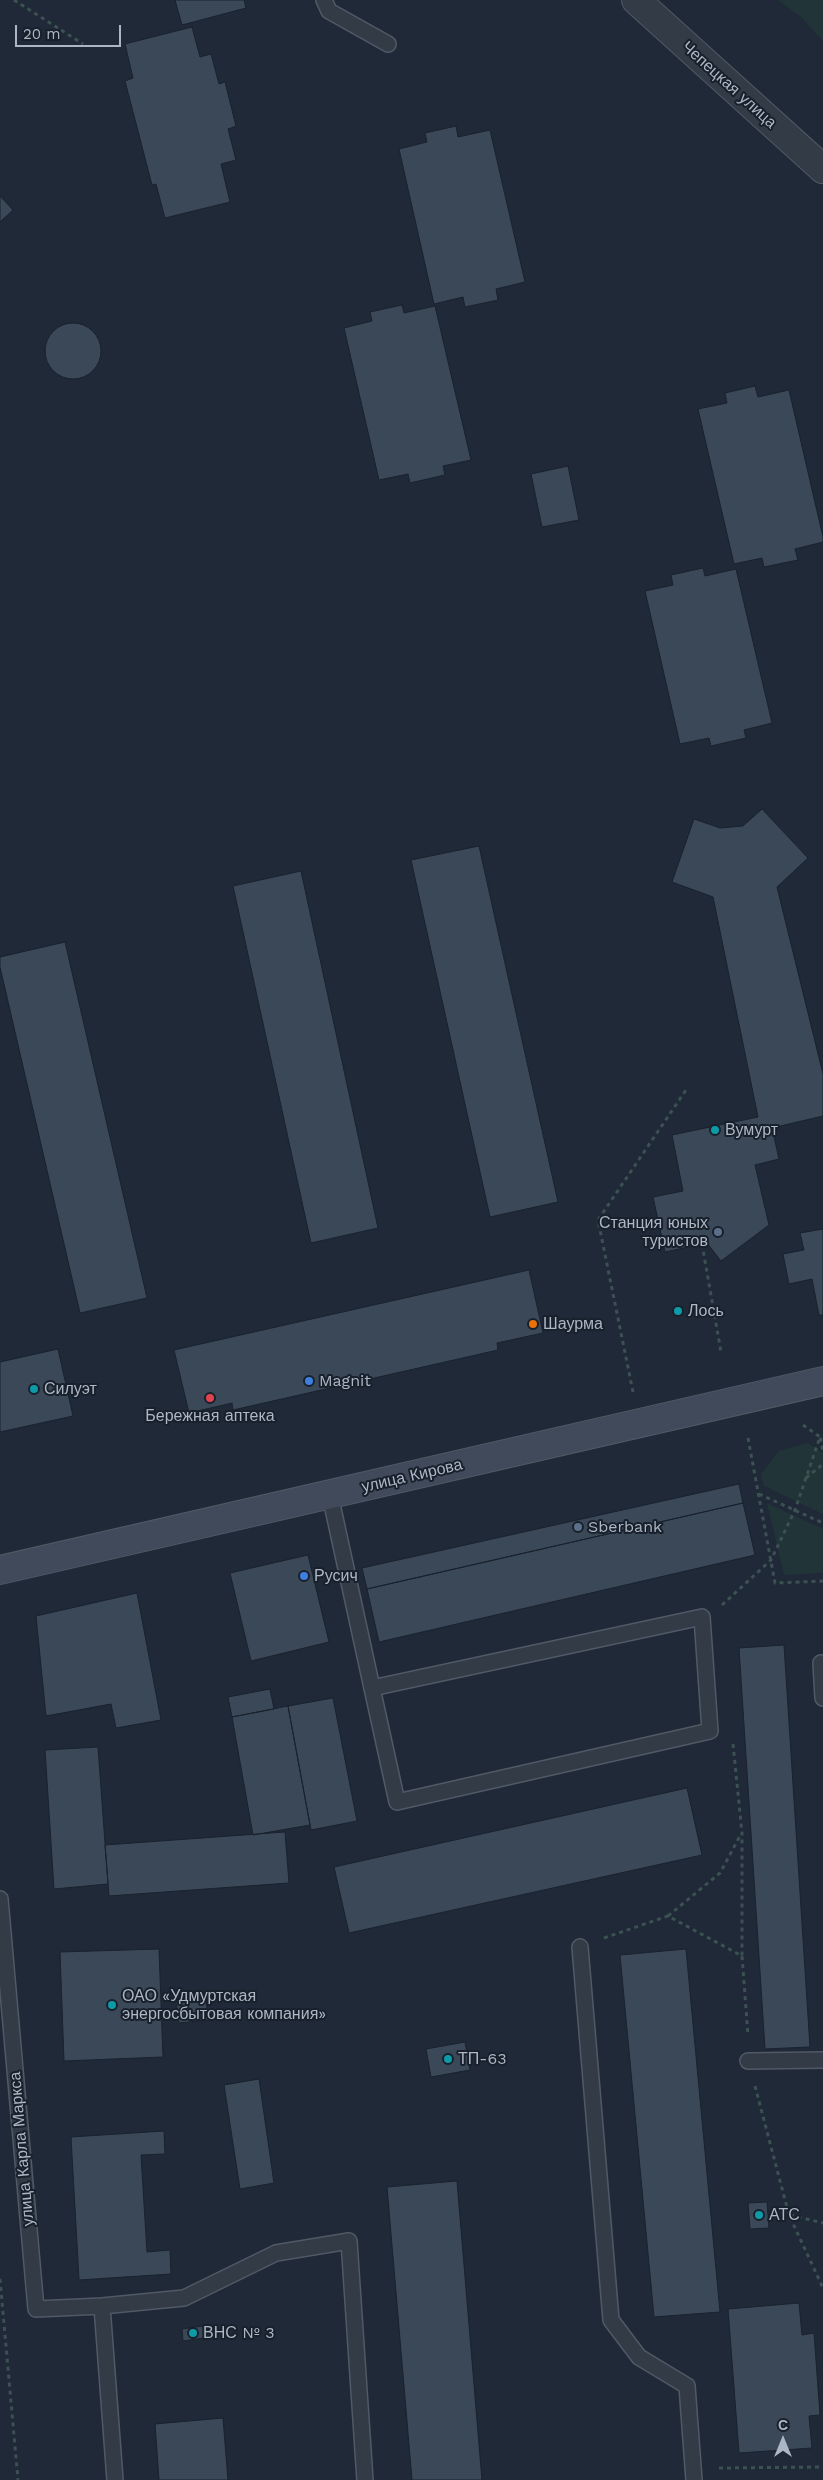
<!DOCTYPE html>
<meta charset="utf-8">
<style>
body{margin:0}
#map{position:relative;width:823px;height:2480px;overflow:hidden;background:#1f2937;font-family:"Work Sans",sans-serif}
canvas{display:block}
.north{position:absolute;left:758px;top:2415px;width:50px;height:50px;-webkit-text-stroke:4px #18202c;paint-order:stroke;rotate:0deg;font-size:14px;font-weight:700;line-height:20px;text-align:center;color:#adb6c4}
.north::after{content:'';display:block;margin:auto;width:18px;height:22px;background:#adb6c4;clip-path:polygon(50% 0,100% 100%,50% 72%,0 100%)}
.scale{position:absolute;left:15px;top:25px;width:106px;height:22px;box-sizing:border-box;border:2px solid #adb6c4;border-top:0;padding-left:6px;font-size:15px;line-height:18px;white-space:nowrap;color:#adb6c4;-webkit-text-stroke:4px #18202c;paint-order:stroke}
</style>
<div id="map">
<canvas width="823" height="2480"></canvas>
<div class="north">С</div>
<div class="scale">20 m</div>
</div>
<script>
const context = document.querySelector('canvas').getContext('2d');
context.lineJoin = 'round';
function paint(path, color) { context.fillStyle = color; context.fill(path, 'evenodd'); }
const shape = rows => new Path2D(rows.map(r => 'M' + r).join(''));
function strokePath(path, color, width, dash) { context.strokeStyle = color; context.lineWidth = width; context.lineCap = dash ? 'butt' : 'round'; context.setLineDash(dash || []); context.stroke(path); }
function label(font, color, halo, rows, align = 'center') {
  context.font = font + ' "Work Sans",sans-serif'; context.lineWidth = 4; context.setLineDash([]); context.textBaseline = 'middle'; context.strokeStyle = halo; context.fillStyle = color; for (const [text, x, y, turn = 0] of rows) {
    context.save(); context.translate(x, y); context.rotate((+turn || 0) * Math.PI / 180); context.textAlign = isNaN(turn) ? turn : align; if (halo) context.strokeText(text, 0, 0); context.fillText(text, 0, 0); context.restore();
  }
}
paint(shape([
 [778,0,823,0,823,41,801,17],
 [808,1443,823,1453,823,1514,764,1486,761,1474,779,1451],
 [767,1503,823,1529,823,1573,784,1575]
]), '#213538');
const building = shape([
 [175,0,244,0,246,8,182,25,175,0],
 [192,27,200,57,211,54,219,84,225,82,236,126,228,129,236,160,221,164,230,202,165,218,156,184,152,185,125,81,133,78,125,44,192,27],
 [456,126,458,137,490,130,525,282,496,289,498,300,465,307,463,297,434,304,399,149,427,142,425,133,456,126],
 [0,196,13,210,0,222,0,196],
 [402,305,404,313,435,306,471,460,443,466,445,475,410,483,408,474,379,480,344,328,372,321,370,312,402,305],
 '45 351a28 28 0 1 1 56 0a28 28 0 1 1-56 0Z',
 [755,386,758,397,789,390,823,537,823,542,795,549,798,560,764,567,762,558,734,564,698,409,727,403,725,393,755,386],
 [568,466,579,520,542,527,531,474,568,466],
 [703,568,705,576,736,569,772,723,744,730,746,738,711,746,709,738,680,744,645,591,673,585,671,575,703,568],
 [762,809,808,858,777,887,823,1074,823,1116,772,1128,779,1159,755,1165,769,1225,721,1261,707,1243,665,1252,653,1197,683,1191,672,1135,758,1117,713,897,672,882,694,819,720,828,743,826,762,809],
 [479,846,558,1202,490,1217,411,860,479,846],
 [301,871,378,1228,311,1243,233,886,301,871],
 [65,942,147,1298,80,1313,0,967,0,957,65,942],
 [823,1229,823,1315,819,1315,812,1279,789,1284,783,1254,804,1250,800,1233,823,1229],
 [529,1270,543,1333,497,1343,498,1350,233,1410,232,1403,189,1413,174,1350,529,1270],
 [58,1349,73,1416,0,1432,0,1362,58,1349],
 [739,1484,743,1503,367,1589,362,1568,739,1484],
 [743,1503,755,1555,379,1642,367,1589,743,1503],
 [308,1555,329,1642,251,1661,230,1573,308,1555],
 [137,1593,161,1720,116,1728,111,1704,46,1716,36,1616,137,1593],
 [784,1645,810,2047,765,2049,739,1648,784,1645],
 [270,1689,274,1709,232,1717,228,1697,270,1689],
 [333,1698,357,1821,311,1830,288,1706,333,1698],
 [288,1706,310,1825,253,1835,232,1717,288,1706],
 [98,1747,108,1884,54,1889,45,1750,98,1747],
 [687,1788,702,1855,349,1933,334,1867,687,1788],
 [285,1832,289,1883,109,1896,105,1845,285,1832],
 [159,1949,163,2057,64,2061,60,1952,159,1949],
 [686,1949,720,2312,654,2317,620,1955,686,1949],
 [206,1998,208,2020,179,2023,176,2001,206,1998],
 [465,2042,470,2070,431,2077,426,2049,465,2042],
 [259,2079,274,2183,240,2189,224,2085,259,2079],
 [164,2131,165,2154,141,2155,147,2252,170,2250,171,2274,79,2280,71,2137,164,2131],
 [457,2181,482,2480,412,2480,387,2187,457,2181],
 [767,2202,769,2228,750,2229,748,2203,767,2202],
 [799,2303,802,2335,814,2333,820,2415,809,2416,812,2448,739,2453,728,2309,799,2303],
 [203,2326,204,2338,183,2341,182,2329,203,2326],
 [223,2418,228,2480,159,2480,155,2424,223,2418]
]);
paint(building, '#3b4857');
strokePath(building, '#1a222e', 1);
const service = shape([
 [324,0,329,11,388,44],
 [330,1495,372,1688,702,1617,710,1731,397,1802,372,1688],
 [821,1663,823,1698],
 [0,1899,36,2309,102,2306,115,2480],
 [580,1947,611,2320,639,2357,687,2386,694,2480],
 [748,2061,823,2060],
 [102,2306,184,2298,276,2253,349,2241,365,2480]
]);
const tertiary = shape([
 [636,0,823,169]
]);
const secondary = shape([
 [0,1570,823,1381]
]);
strokePath(service, '#505965', 18);
strokePath(tertiary, '#505965', 30);
strokePath(secondary, '#505965', 30);
strokePath(shape([
 [14,0,83,44],
 [702,1244,721,1352],
 [633,1392,598,1220,688,1087],
 [803,1425,823,1439],
 [748,1438,775,1583,823,1581],
 [806,1478,823,1464],
 [759,1494,823,1523],
 [722,1605,771,1560,795,1510,820,1437,823,1452],
 [733,1744,742,1833,742,1956],
 [668,1916,720,1873,741,1834],
 [604,1938,668,1916,742,1956,748,2035],
 [755,2086,789,2215,823,2288],
 [790,2215,823,2223],
 [0,2279,18,2480],
 [719,2468,823,2467]
]), '#3c5152', 3, [4, 4]);
strokePath(service, '#333b47', 15);
strokePath(tertiary, '#333b47', 28);
strokePath(secondary, '#414a5a', 28);
for (const [x, y, r, color] of [
 [715,1130,5,"#0f9aa8"],
 [718,1232,5,"#5c6f8a"],
 [678,1311,5,"#0f9aa8"],
 [533,1324,5,"#e8710a"],
 [309,1381,5,"#3f7fe0"],
 [34,1389,5,"#0f9aa8"],
 [210,1398,5,"#e0444e"],
 [578,1527,5,"#5c6f8a"],
 [304,1576,5,"#3f7fe0"],
 [112,2005,5,"#0f9aa8"],
 [448,2059,5,"#0f9aa8"],
 [759,2215,5,"#0f9aa8"],
 [193,2333,5,"#0f9aa8"]
]) { const dot = new Path2D(); dot.arc(x, y, r, 0, 2 * Math.PI); context.fillStyle = color; context.fill(dot); strokePath(dot, '#18202c', 2); }
label('16px', '#adb6c4', '#18202c', [
 ["Чепецкая улица",729,85,42],
 ["улица Кирова",412,1476,-13],
 ["улица Карла Маркса",22,2149,-95]
]);
label('16px', '#adb6c4', '#18202c', [
 ["Вумурт",725,1130],
 ["Станция юных",708,1223,"right"],
 ["туристов",708,1241,"right"],
 ["Лось",688,1311],
 ["Шаурма",543,1324],
 ["Magnit",319,1381],
 ["Силуэт",44,1389],
 ["Бережная аптека",210,1416,"center"],
 ["Sberbank",588,1527],
 ["Русич",314,1576],
 ["ОАО «Удмуртская",122,1996],
 ["энергосбытовая компания»",122,2014],
 ["ТП-63",458,2059],
 ["АТС",769,2215],
 ["ВНС № 3",203,2333]
], 'left');
</script>
